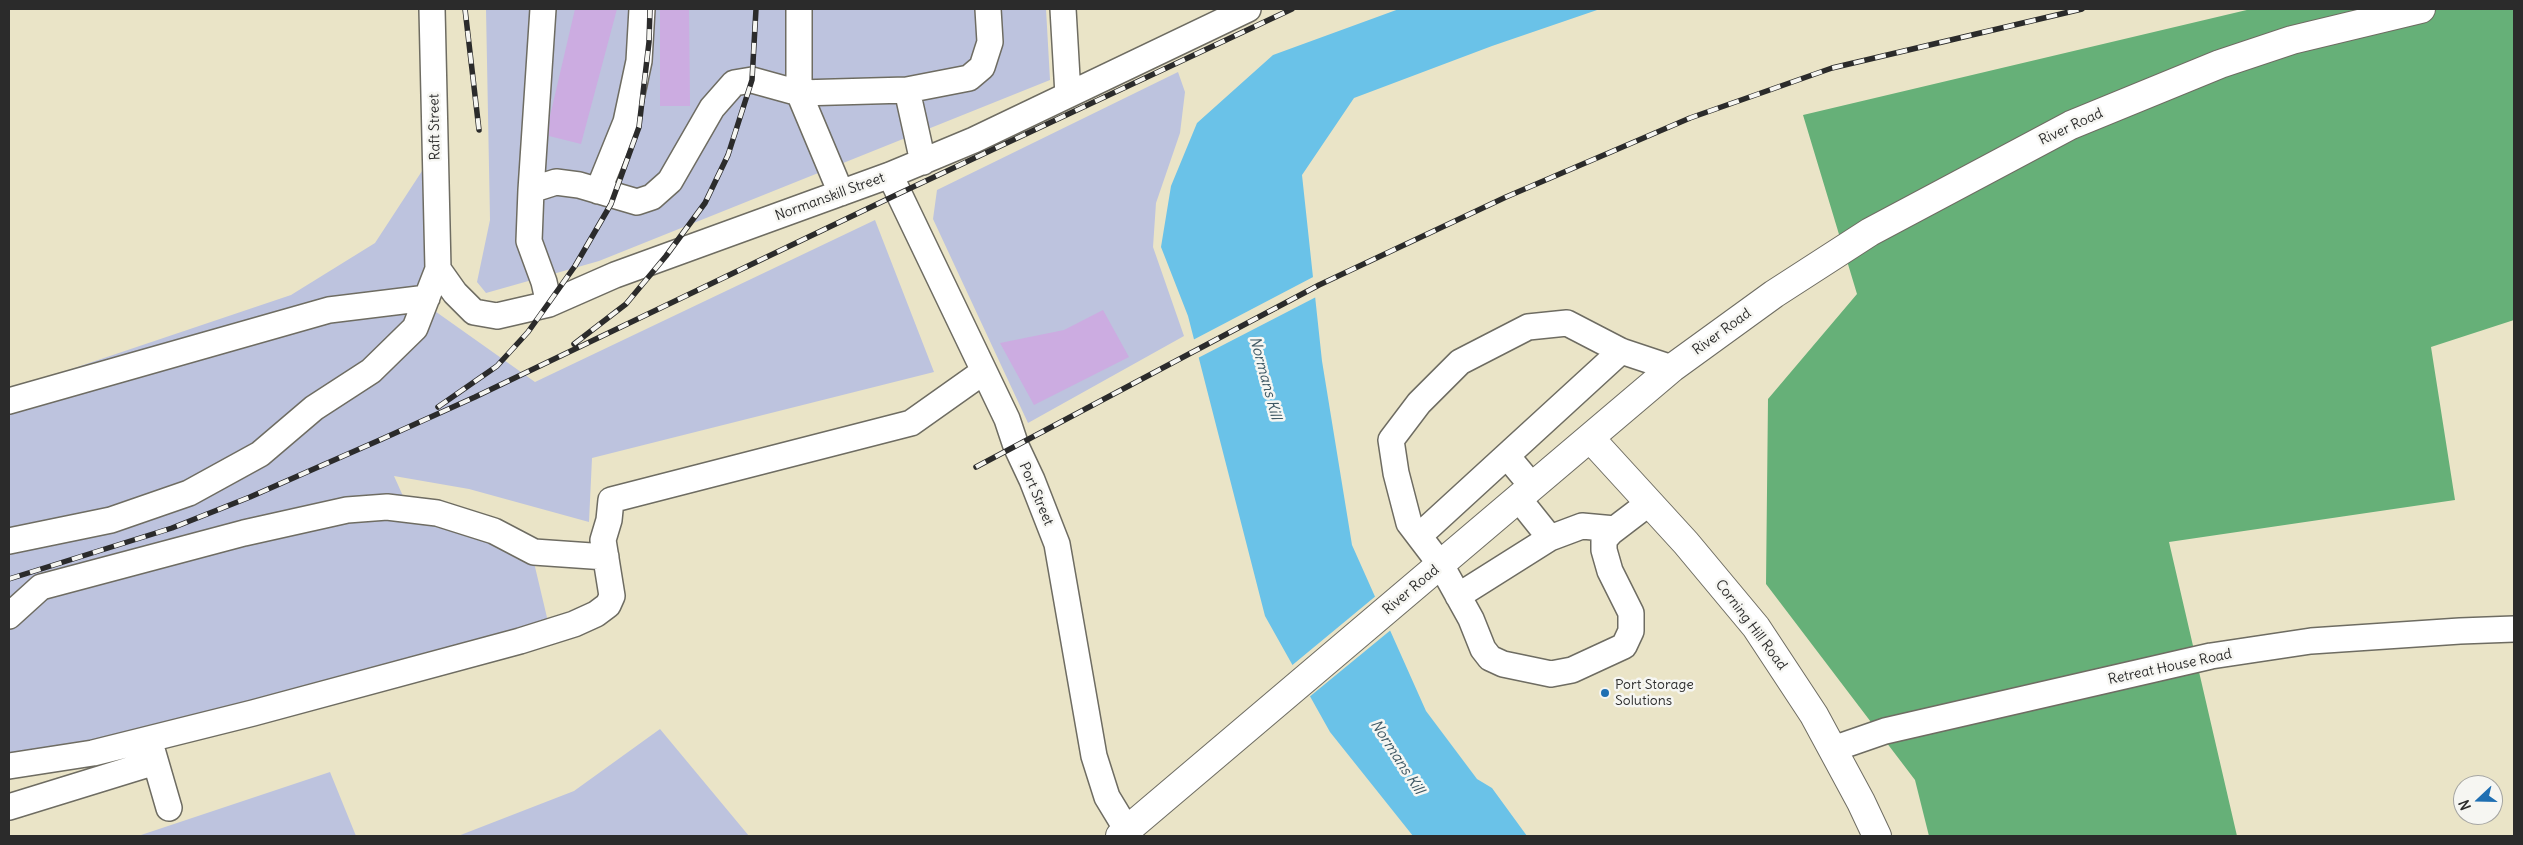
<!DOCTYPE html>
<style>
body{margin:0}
#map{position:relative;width:2523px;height:845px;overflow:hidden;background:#eae4c7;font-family:Delius,sans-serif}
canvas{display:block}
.frame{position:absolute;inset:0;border:10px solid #2b2b2b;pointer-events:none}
.north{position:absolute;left:2453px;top:775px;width:50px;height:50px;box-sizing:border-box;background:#f6f6f2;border:1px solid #a5a5a2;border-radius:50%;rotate:249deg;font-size:14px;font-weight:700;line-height:20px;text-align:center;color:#2b2b2b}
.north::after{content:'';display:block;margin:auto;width:18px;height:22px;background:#1f6fb2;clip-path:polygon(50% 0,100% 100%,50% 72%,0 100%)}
</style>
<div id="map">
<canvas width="2523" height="845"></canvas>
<div class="frame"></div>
<div class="north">N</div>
</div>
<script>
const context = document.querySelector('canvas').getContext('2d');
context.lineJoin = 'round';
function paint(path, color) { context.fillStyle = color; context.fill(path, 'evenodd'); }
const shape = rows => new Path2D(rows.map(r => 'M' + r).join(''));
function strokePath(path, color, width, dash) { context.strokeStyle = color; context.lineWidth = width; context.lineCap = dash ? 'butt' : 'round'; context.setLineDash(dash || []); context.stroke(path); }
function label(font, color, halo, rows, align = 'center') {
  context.font = font + ' Delius,sans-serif'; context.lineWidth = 5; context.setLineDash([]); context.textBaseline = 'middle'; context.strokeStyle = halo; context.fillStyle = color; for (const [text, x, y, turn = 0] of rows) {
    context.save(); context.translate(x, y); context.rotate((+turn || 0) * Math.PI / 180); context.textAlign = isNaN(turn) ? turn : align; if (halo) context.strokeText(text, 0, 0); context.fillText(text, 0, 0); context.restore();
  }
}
paint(shape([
 [486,9,1046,9,1050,80,599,261,486,293,477,282,490,220],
 [1178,72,1185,92,1180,133,1156,203,1153,247,1184,336,1028,423,933,219,937,190],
 [422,171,432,309,535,382,875,220,934,372,592,458,589,522,469,489,394,476,407,505,472,514,527,533,549,626,181,725,9,759,9,390,291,295,375,243],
 [660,729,749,836,458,836,574,791],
 [330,772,356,836,138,836]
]), '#bdc3de');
paint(shape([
 [2251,9,2514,9,2514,320,2431,347,2455,500,2169,542,2237,836,1929,836,1915,780,1766,584,1768,399,1857,294,1803,115]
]), '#66b078');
paint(shape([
 [1399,9,1600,9,1492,46,1354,98,1302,175,1322,361,1352,545,1426,711,1477,779,1492,788,1527,836,1413,836,1330,732,1265,616,1188,316,1161,247,1171,186,1197,123,1273,55]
]), '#6ac2e8');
paint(shape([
 [1315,276,1318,296,1196,359,1191,341],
 [1377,595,1392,629,1308,698,1290,667]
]), '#eae4c7');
paint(shape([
 [575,9,617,9,581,144,549,136,550,116],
 [660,9,689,9,690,106,660,106],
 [1103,310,1129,357,1034,405,1000,343,1064,330]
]), '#ccace1');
const minor = shape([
 [432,9,438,269,455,293,474,312,497,316,549,304,615,275,890,175,974,140,1248,9],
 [1063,9,1068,95],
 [923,162,907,90,969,78,982,67,990,42,988,9],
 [890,175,1007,419,1016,446,1032,480,1057,544,1094,756,1107,797,1127,830],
 [531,190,543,9],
 [598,191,626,122,639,61,642,9],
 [841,193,799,93,907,90],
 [549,304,544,282,529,241,531,190,556,182,579,185,637,202,652,197,670,181,712,108,734,83,752,80,799,93,799,9],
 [9,401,329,310,427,298],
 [1507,456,1532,486],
 [1649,503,1611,532,1604,540,1604,550,1610,571,1631,613,1631,631,1624,646,1572,670,1551,674,1503,664,1490,658,1483,649,1471,619,1441,565,1409,523,1396,473,1391,440,1419,403,1460,362,1528,327,1567,323,1621,351,1672,368],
 [1419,536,1621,351],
 [1550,538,1582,526,1615,529],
 [9,541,111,520,189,493,260,454,314,408,371,371,415,328,438,269],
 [1458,596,1550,538,1518,498],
 [9,616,41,587,244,533,347,510,387,507,437,513,494,531,534,552,606,557],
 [151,746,169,808],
 [1833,749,1885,731,2211,656,2311,641,2460,631,2514,629],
 [9,766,93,753,253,713,520,641,574,624,596,614,608,605,612,596,603,540,609,520,611,500,911,423,983,372],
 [9,807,155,762]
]);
const major = shape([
 [1590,438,1686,543,1756,627,1814,715,1861,802,1877,836],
 [1120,836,1672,368,1774,294,1870,232,2071,125,2220,64,2292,40,2421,9]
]);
strokePath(minor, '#6e6c62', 28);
strokePath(major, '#6e6c62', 30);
strokePath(minor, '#fff', 25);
strokePath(major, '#fff', 28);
const rail = shape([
 [465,9,479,130],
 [574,344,626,304,666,256,705,203,728,155,752,80,756,9],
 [438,407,497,366,528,332,575,266,611,204,639,127,649,42,650,9],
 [976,467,1319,285,1506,197,1690,118,1832,68,2082,9],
 [9,579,172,528,250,497,382,439,475,397,898,194,1292,9]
]);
strokePath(rail, '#2b2b2b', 5.5);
strokePath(rail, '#f6f6f2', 4, [11]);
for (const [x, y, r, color] of [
 [1605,693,5,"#1f6fb2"]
]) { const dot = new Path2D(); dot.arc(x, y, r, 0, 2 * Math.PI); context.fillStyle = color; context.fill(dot); strokePath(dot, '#f6f6f2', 2); }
label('14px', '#2b2b2b', '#f6f6f2', [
 ["Raft Street",435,127,-91],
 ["River Road",2071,127,-25],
 ["Normanskill Street",830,197,-20],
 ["River Road",1722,332,-36],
 ["Port Street",1036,494,67],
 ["River Road",1411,590,-40],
 ["Corning Hill Road",1751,625,53],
 ["Retreat House Road",2170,667,-12]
]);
label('14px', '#2b2b2b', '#f6f6f2', [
 ["Port Storage",1615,685],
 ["Solutions",1615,701]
], 'left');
label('italic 15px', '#3e5864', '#f6f6f2', [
 ["Normans Kill",1265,378,75],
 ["Normans Kill",1397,757,57]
]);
</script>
